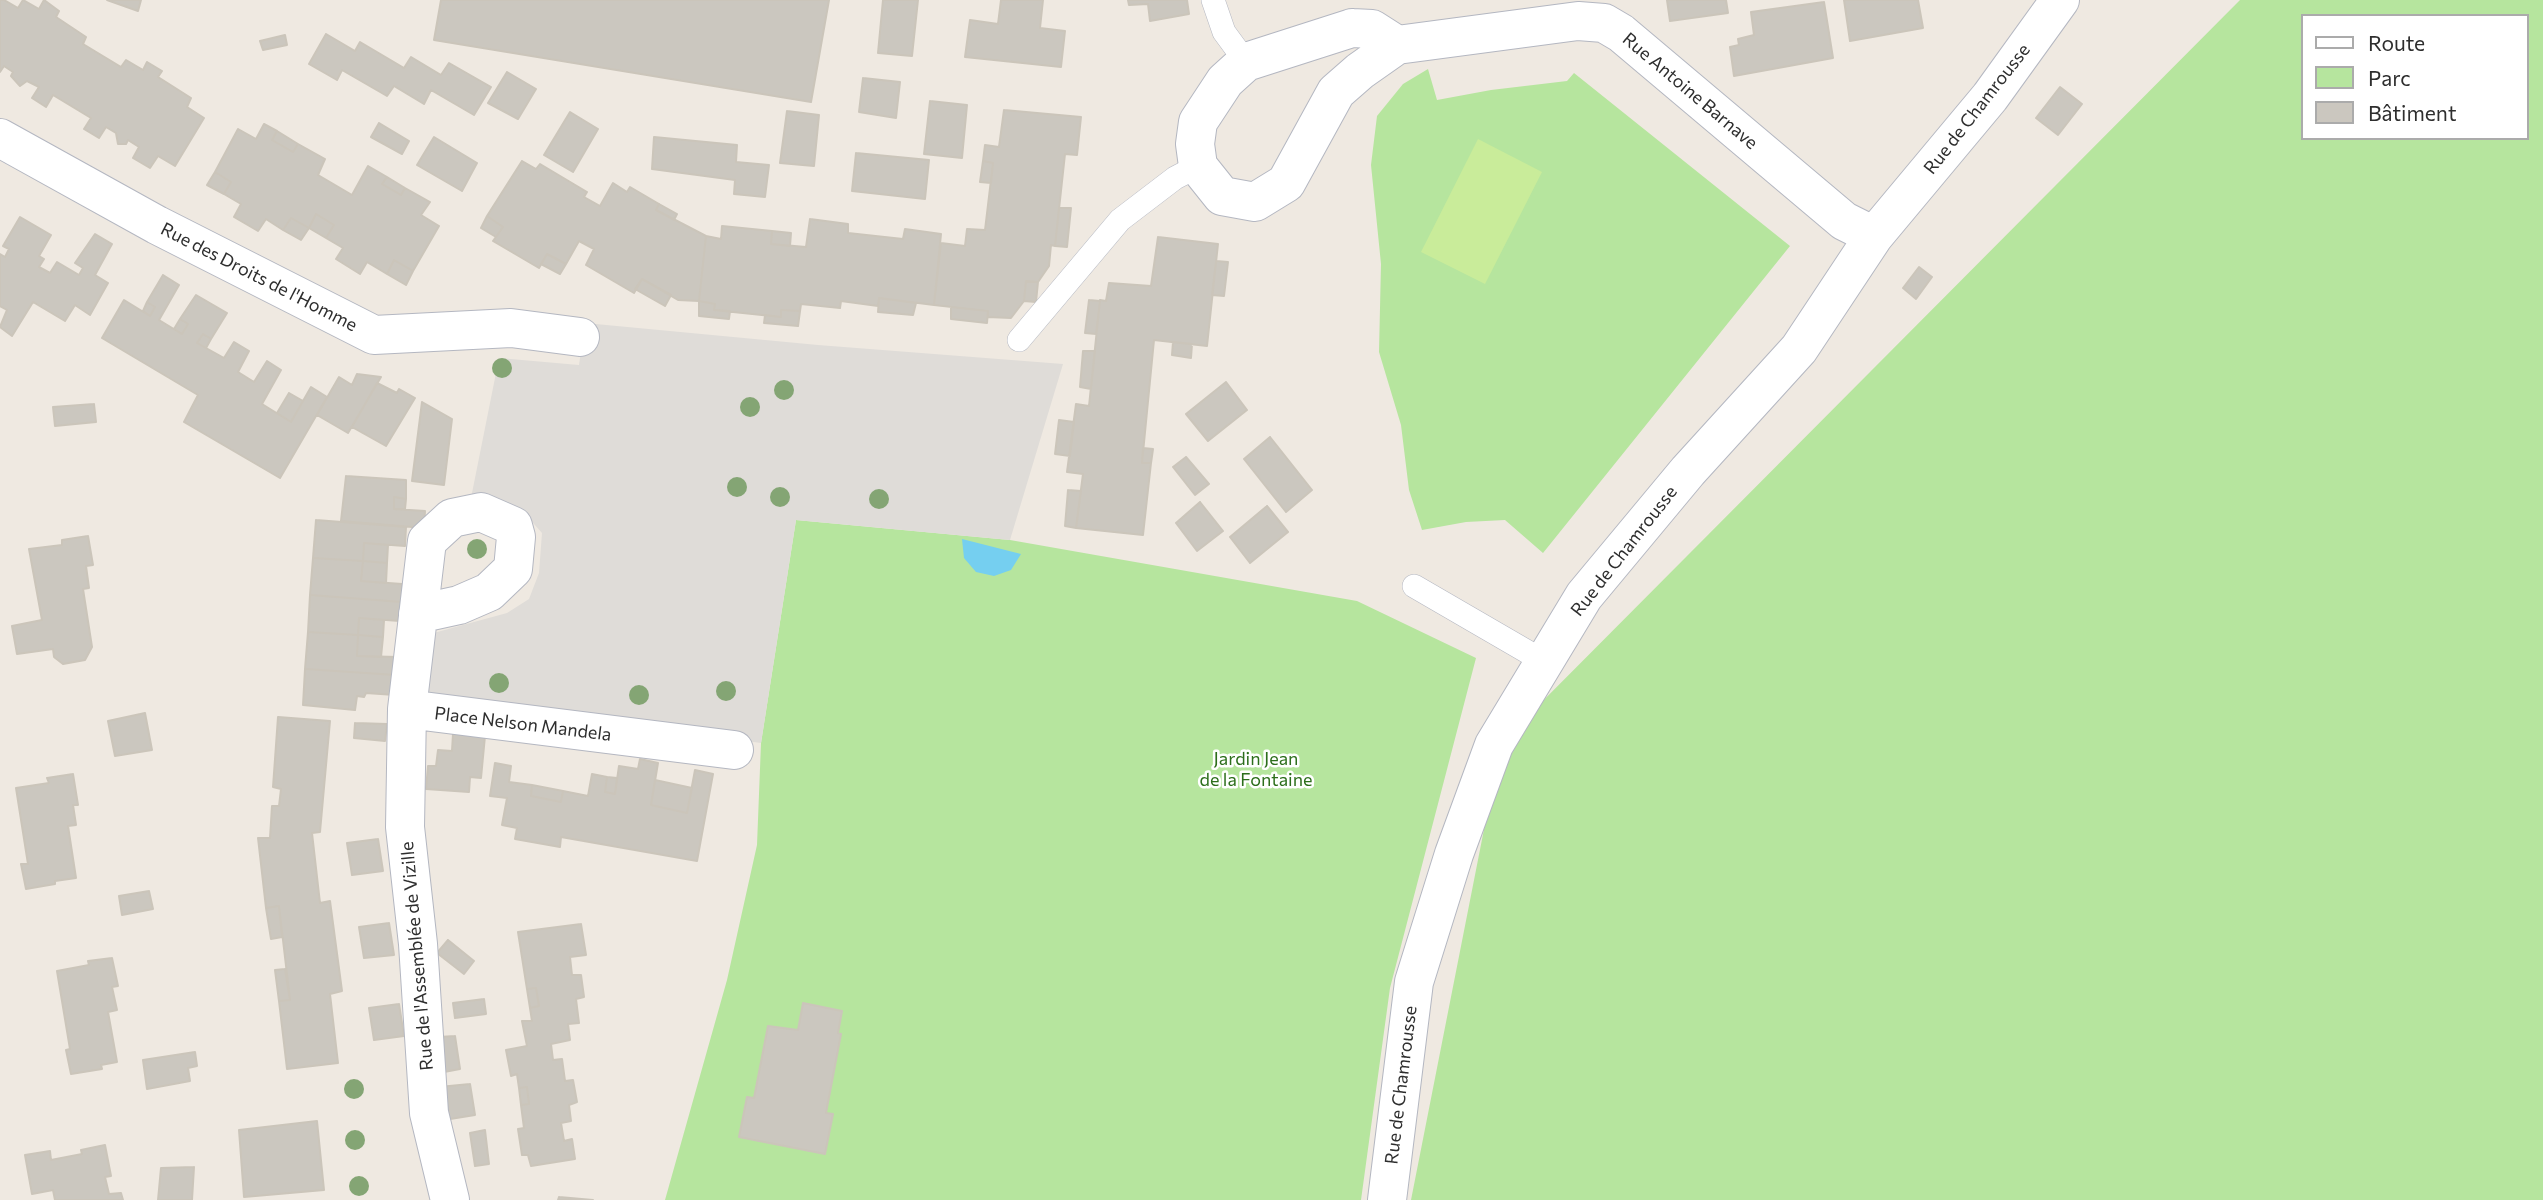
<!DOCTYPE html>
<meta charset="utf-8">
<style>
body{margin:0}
#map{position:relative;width:2543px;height:1200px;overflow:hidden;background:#efe9e1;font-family:Commissioner,sans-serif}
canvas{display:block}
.legend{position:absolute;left:2301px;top:14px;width:228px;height:126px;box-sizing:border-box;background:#fff;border:2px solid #ababab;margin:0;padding:9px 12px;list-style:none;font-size:21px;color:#2e2e2e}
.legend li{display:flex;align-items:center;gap:14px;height:35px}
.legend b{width:35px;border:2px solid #ababab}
</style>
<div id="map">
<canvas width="2543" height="1200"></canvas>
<ul class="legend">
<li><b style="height:9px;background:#fff"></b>Route</li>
<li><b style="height:19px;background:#b6e59e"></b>Parc</li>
<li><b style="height:19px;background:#cbc7bf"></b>Bâtiment</li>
</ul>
</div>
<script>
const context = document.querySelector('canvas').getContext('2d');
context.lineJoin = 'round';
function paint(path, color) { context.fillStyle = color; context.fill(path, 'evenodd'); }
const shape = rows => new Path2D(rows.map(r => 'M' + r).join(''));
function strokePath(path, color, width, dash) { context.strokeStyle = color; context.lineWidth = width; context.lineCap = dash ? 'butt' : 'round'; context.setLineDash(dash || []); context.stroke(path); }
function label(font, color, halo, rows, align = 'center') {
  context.font = font + ' Commissioner,sans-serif'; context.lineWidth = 5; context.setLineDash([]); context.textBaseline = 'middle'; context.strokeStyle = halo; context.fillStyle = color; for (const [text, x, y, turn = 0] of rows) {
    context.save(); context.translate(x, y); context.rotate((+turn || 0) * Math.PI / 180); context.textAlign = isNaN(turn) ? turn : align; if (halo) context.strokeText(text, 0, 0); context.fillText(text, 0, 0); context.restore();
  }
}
paint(shape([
 [2240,0,2543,0,2543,1200,1411,1200,1501,743],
 [2303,16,2527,16,2527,138,2303,138],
 [1428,69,1437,100,1491,90,1567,81,1574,73,1790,246,1543,553,1505,520,1466,522,1422,530,1409,490,1401,425,1379,352,1381,264,1371,165,1377,116,1403,84],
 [796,520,1010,540,1357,601,1476,658,1390,988,1361,1200,665,1200,727,980,757,845,761,743]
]), '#b6e59e');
paint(shape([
 [1478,139,1542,172,1485,284,1421,252]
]), '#c9ec9a');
paint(shape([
 [585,323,818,345,1063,364,1010,540,796,520,761,743,424,698,430,634,507,613,529,599,539,573,542,533,526,515,471,498,499,358,579,365]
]), '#dfdcd8');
paint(shape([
 [962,539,1021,554,1011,570,994,576,976,572,964,558]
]), '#75cff0');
const building = shape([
 [0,0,4,0,18,8,23,0,39,9,44,0,59,11,56,17,86,37,83,44,121,67,126,60,143,70,147,62,162,71,158,77,191,98,187,107,204,118,175,166,158,156,150,168,133,158,139,147,128,140,126,144,118,144,116,133,106,127,99,138,84,129,91,118,53,95,46,107,32,98,39,87,27,81,20,86,11,76,13,72,4,66,0,72,0,0],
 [107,0,141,0,138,11,107,0],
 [441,0,829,0,811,102,434,40,441,0],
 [883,0,918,0,912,56,878,53,883,0],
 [1001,0,1043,0,1040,28,1065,31,1061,67,965,57,970,20,998,24,1001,0],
 [1128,0,1187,0,1189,14,1150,21,1148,4,1129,5,1128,0],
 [1667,0,1726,0,1728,13,1670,21,1667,0],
 [1844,0,1918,0,1923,28,1850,41,1844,0],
 [1824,2,1833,58,1734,76,1730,47,1739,45,1738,39,1754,35,1751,12,1824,2],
 [326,34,355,51,360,42,404,68,411,57,441,75,449,63,491,87,474,115,431,90,424,104,394,86,387,96,342,70,337,80,309,64,326,34],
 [285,35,287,45,263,50,260,41,285,35],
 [507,72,536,89,518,119,488,103,507,72],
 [863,78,900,82,896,118,859,112,863,78],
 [2060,87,2082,104,2058,135,2036,118,2060,87],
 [930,101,967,105,962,158,924,154,930,101],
 [1004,110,1081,117,1077,155,1065,154,1055,246,1051,245,1049,266,1038,282,1026,281,1024,301,1011,318,988,317,988,311,934,305,941,243,965,246,967,229,985,230,993,163,983,161,985,145,999,147,1004,110],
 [787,111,819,115,814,166,780,163,787,111],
 [570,112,598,129,573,172,544,155,570,112],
 [379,123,409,141,402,154,371,137,379,123],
 [264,124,277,131,272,140,293,152,298,144,325,159,318,175,352,195,368,166,387,177,382,184,401,195,405,188,430,202,421,215,439,226,413,271,394,260,387,274,367,262,360,274,336,259,343,248,326,238,334,225,316,214,309,228,291,218,283,230,266,219,258,231,234,217,241,204,224,194,231,182,215,172,238,129,256,139,264,124],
 [277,131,298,144,293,152,272,140,277,131],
 [434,137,477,163,462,191,417,165,434,137],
 [654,137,737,145,736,162,769,165,765,197,734,194,735,180,652,169,654,137],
 [856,153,929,160,925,199,852,191,856,153],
 [522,161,536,169,540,164,587,192,584,197,600,206,613,183,627,192,630,187,659,204,656,210,706,236,699,301,678,300,642,279,634,293,586,265,594,249,579,241,566,264,547,254,539,268,493,241,503,227,487,216,522,161],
 [983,161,993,163,991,183,980,182,983,161],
 [215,172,231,182,224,194,207,185,215,172],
 [387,177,405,188,401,195,382,184,387,177],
 [659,204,677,214,674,220,656,210,659,204],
 [1059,208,1071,208,1067,247,1055,246,1059,208],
 [316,214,334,225,326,238,309,228,316,214],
 [487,216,503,227,496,237,481,228,487,216],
 [20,217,51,235,39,256,44,259,39,267,50,273,57,262,79,275,83,268,75,263,95,234,112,244,95,275,108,283,90,315,75,305,65,321,33,302,12,336,0,327,7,310,0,306,0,254,5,257,9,249,3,246,20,217],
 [291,218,309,228,301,240,283,230,291,218],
 [810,219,848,224,848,233,903,239,905,229,941,234,934,305,879,298,878,306,841,301,840,308,801,304,800,311,781,310,781,317,714,310,715,304,699,301,706,236,721,239,722,226,772,231,771,244,806,247,810,219],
 [772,231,791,233,790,246,771,244,772,231],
 [1158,237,1218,244,1207,346,1154,340,1142,463,1151,463,1143,535,1076,528,1083,474,1067,472,1076,404,1089,406,1100,300,1106,301,1109,283,1151,286,1158,237],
 [547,254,566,264,560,274,541,264,547,254],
 [394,260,413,271,406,285,387,274,394,260],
 [1216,261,1228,262,1224,296,1212,295,1216,261],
 [1919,267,1932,277,1916,299,1903,288,1919,267],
 [163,275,179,285,159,320,182,334,188,324,180,319,196,295,227,313,211,339,203,334,197,343,224,358,234,342,249,351,238,372,254,382,267,361,281,370,262,404,291,422,311,387,327,397,280,478,184,422,198,395,102,338,124,300,150,316,155,307,147,302,163,275],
 [642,279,671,295,665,306,635,289,642,279],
 [1026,282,1038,282,1036,302,1024,301,1026,282],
 [879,298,916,303,913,315,878,312,879,298],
 [1089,300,1100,301,1096,334,1085,333,1089,300],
 [699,301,715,304,714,310,730,311,729,319,699,316,699,301],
 [147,302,155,307,150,316,143,311,147,302],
 [951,307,988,311,987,323,951,319,951,307],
 [781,310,800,311,798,326,764,323,765,315,781,317,781,310],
 [180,319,188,324,182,334,174,329,180,319],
 [203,334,211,339,206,348,197,343,203,334],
 [1173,342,1192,344,1191,358,1172,355,1173,342],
 [1083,351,1095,351,1091,389,1080,387,1083,351],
 [357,374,381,377,348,433,317,415,339,377,352,385,357,374],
 [1226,382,1247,410,1208,441,1186,414,1226,382],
 [377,383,397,393,399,389,415,398,386,446,352,427,377,383],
 [289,393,303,401,291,422,277,413,289,393],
 [422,402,452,419,444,485,412,481,422,402],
 [94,404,96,422,55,426,53,407,94,404],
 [1059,420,1074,422,1070,456,1055,454,1059,420],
 [1270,437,1312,490,1286,512,1244,459,1270,437],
 [1143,448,1153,449,1151,463,1142,463,1143,448],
 [1186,457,1209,484,1195,495,1173,467,1186,457],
 [346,476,406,480,406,499,394,497,394,509,425,511,424,528,341,521,346,476],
 [1068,490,1081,491,1076,528,1065,526,1068,490],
 [394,497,406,499,405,509,394,509,394,497],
 [1200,502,1223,531,1197,551,1176,523,1200,502],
 [1267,506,1288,532,1250,563,1230,537,1267,506],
 [316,520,406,527,405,546,364,543,363,561,313,558,316,520],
 [88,536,93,565,86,566,89,588,83,589,92,647,85,660,63,664,54,657,53,649,17,654,12,626,42,620,29,549,62,545,62,540,88,536],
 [364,543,388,545,387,563,363,561,364,543],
 [313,558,363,561,361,581,402,584,402,602,310,595,313,558],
 [363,561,387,563,386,583,361,581,363,561],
 [310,595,402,602,400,621,359,618,358,635,308,632,310,595],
 [359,618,384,620,383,637,358,635,359,618],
 [308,632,358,635,357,656,398,657,396,675,305,669,308,632],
 [358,635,383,637,381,657,357,656,358,635],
 [305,669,396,675,395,695,366,693,364,697,357,696,355,710,303,705,305,669],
 [145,713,152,750,115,756,108,721,145,713],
 [278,717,330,721,320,832,312,833,320,903,330,901,342,991,330,994,338,1063,287,1069,279,1001,290,1000,279,906,266,908,258,838,270,838,272,806,279,806,281,789,273,787,278,717],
 [355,723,387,724,385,741,354,738,355,723],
 [453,734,485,736,481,778,470,777,469,792,426,789,428,766,436,766,438,750,452,751,453,734],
 [640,759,658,763,651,805,687,813,695,770,713,774,697,861,561,837,560,847,515,839,517,828,502,825,507,798,490,796,495,763,511,766,509,782,532,785,531,796,561,802,563,791,588,796,592,774,607,777,605,792,615,794,619,766,638,769,640,759],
 [73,774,78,805,73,805,76,825,68,826,76,878,55,881,55,884,26,889,21,864,28,864,16,788,49,783,47,778,73,774],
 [607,777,617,778,615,794,605,792,607,777],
 [655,780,692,788,687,813,651,805,655,780],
 [532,785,563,791,561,802,531,796,532,785],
 [378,839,383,871,352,875,347,843,378,839],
 [149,891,153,909,122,915,119,896,149,891],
 [279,906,282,937,271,939,266,908,279,906],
 [389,923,394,955,364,958,359,927,389,923],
 [581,924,586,955,570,957,572,975,581,975,584,997,576,999,579,1023,568,1024,570,1040,551,1044,553,1060,562,1059,565,1081,573,1080,577,1102,569,1105,571,1121,561,1123,564,1141,572,1139,575,1159,531,1166,528,1155,522,1155,518,1129,524,1128,521,1105,529,1104,527,1087,519,1088,517,1074,511,1076,506,1050,527,1046,522,1021,532,1021,530,1008,539,1006,536,988,527,989,518,932,581,924],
 [448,940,474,961,464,974,437,953,448,940],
 [112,958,118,986,112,987,117,1010,108,1012,117,1062,101,1065,102,1069,71,1074,66,1050,70,1049,57,971,89,965,88,961,112,958],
 [285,969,290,1000,279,1001,275,970,285,969],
 [536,988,539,1006,530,1008,527,989,536,988],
 [484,999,486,1014,455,1018,453,1003,484,999],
 [803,1003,842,1011,838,1033,841,1034,826,1113,833,1114,825,1154,739,1137,747,1097,754,1098,768,1026,798,1030,803,1003],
 [399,1004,404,1036,374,1040,369,1008,399,1004],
 [455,1036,460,1069,444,1072,439,1037,455,1036],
 [195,1052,197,1066,188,1068,190,1081,147,1089,143,1060,195,1052],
 [470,1084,475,1115,444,1120,439,1087,470,1084],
 [527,1087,529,1104,521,1105,519,1088,527,1087],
 [317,1121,324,1190,244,1197,239,1130,317,1121],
 [485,1130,489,1164,475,1166,470,1133,485,1130],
 [105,1145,111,1176,105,1177,109,1194,121,1193,123,1200,55,1200,53,1190,32,1194,25,1155,50,1151,51,1160,82,1154,81,1150,105,1145],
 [194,1167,192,1200,158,1200,161,1168,194,1167],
 [559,1197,593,1200,558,1200,559,1197]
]);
paint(building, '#cbc7bf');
strokePath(building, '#cbc5ba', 2);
const service = shape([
 [1213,0,1224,32,1246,62],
 [1019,340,1120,220,1175,178,1198,166],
 [1414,586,1545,662]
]);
const minor = shape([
 [1352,28,1372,29,1397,45,1360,71,1336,92,1286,183,1255,202,1222,196,1198,166,1195,144,1198,122,1225,81,1246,62,1352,28],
 [1397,45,1578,21,1604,23,1621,33,1844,221,1874,236],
 [0,138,157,225,374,335,511,328,580,337],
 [418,614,459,605,489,592,513,569,516,537,513,526,481,512,452,518,427,541,407,709,734,750],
 [407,709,405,827,418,944,429,1113,450,1200],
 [1387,1200,1414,982,1454,854,1494,745,1584,596,1688,471,1799,349,1874,236,1990,97,2060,0]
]);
strokePath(service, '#b4b7c1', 24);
strokePath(minor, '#b4b7c1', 40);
strokePath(service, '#fff', 23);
strokePath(minor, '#fff', 38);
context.fillStyle = '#84a574';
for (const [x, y] of [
 [502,368],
 [784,390],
 [750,407],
 [737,487],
 [780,497],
 [879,499],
 [477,549],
 [499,683],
 [726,691],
 [639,695],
 [354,1089],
 [355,1140],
 [359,1186]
]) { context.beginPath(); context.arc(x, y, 10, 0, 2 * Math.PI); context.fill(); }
label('18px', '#2e2e2e', '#fff', [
 ["Rue Antoine Barnave",1690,91,40],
 ["Rue de Chamrousse",1977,109,-52],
 ["Rue des Droits de l'Homme",259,277,27],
 ["Rue de Chamrousse",1624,551,-52],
 ["Place Nelson Mandela",523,724,7],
 ["Rue de l'Assemblée de Vizille",417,956,-95],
 ["Rue de Chamrousse",1401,1085,-83]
]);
label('18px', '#2c6e1b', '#fff', [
 ["Jardin Jean",1256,759],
 ["de la Fontaine",1256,780]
]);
</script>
